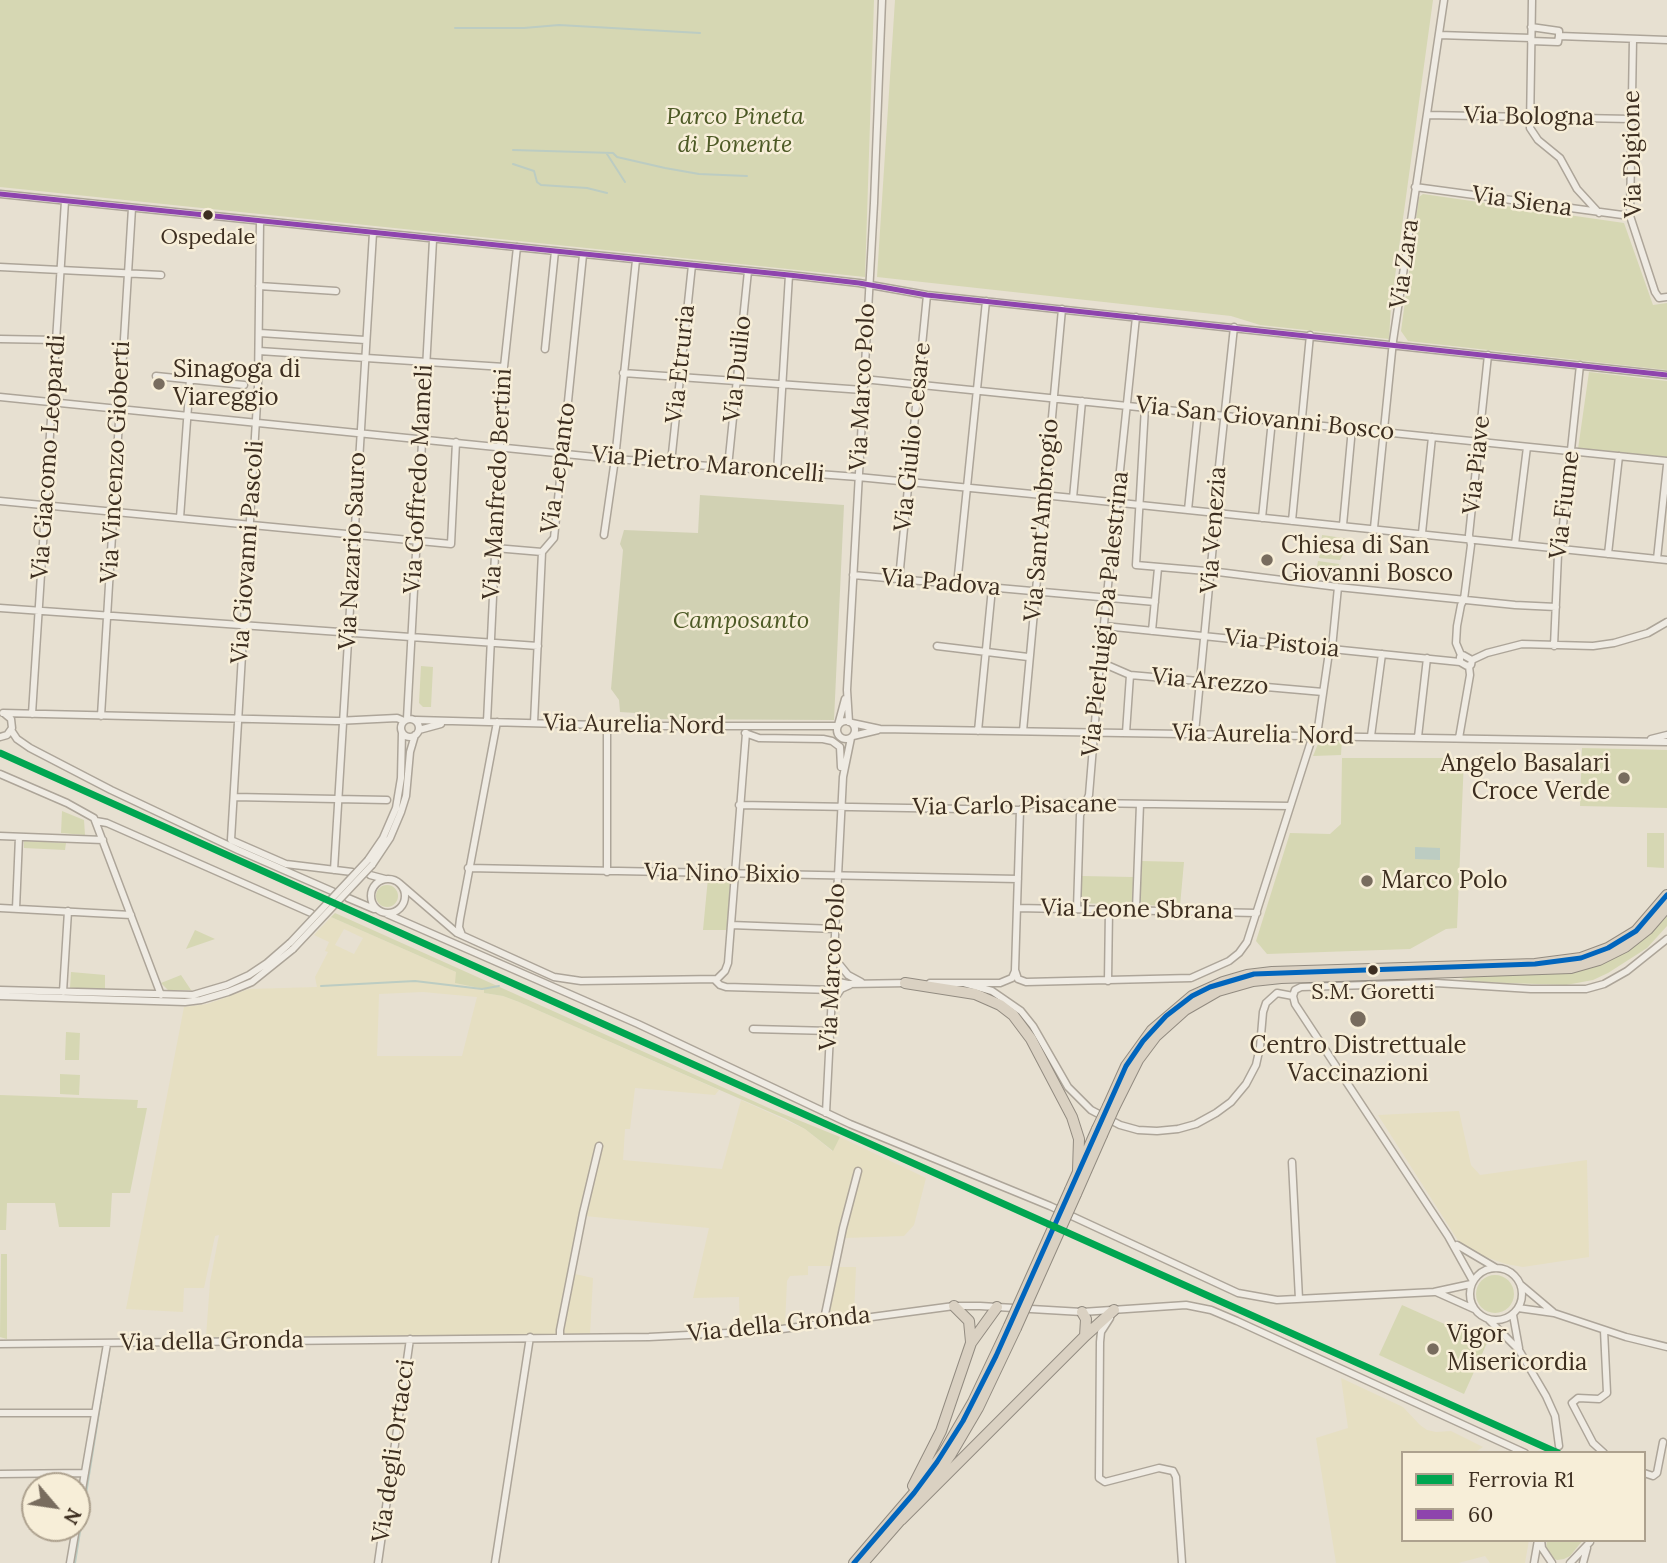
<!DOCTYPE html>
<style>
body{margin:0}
#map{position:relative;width:1667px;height:1563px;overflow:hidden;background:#e7e0d1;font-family:Lora,serif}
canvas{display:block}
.legend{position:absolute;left:1401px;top:1451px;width:245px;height:91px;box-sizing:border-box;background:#f7eed8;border:2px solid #ada18e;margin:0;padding:9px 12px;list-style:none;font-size:21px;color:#3d2e20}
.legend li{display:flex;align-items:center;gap:14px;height:35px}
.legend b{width:35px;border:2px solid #ada18e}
.north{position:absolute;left:21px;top:1472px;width:70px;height:70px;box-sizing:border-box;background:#f7eed8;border:2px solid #ada18e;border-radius:50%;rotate:119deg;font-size:19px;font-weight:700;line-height:28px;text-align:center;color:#3d2e20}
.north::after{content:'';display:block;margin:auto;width:24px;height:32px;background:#786c5e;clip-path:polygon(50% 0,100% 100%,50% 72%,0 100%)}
</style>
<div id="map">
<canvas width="1667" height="1563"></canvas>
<ul class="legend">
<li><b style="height:9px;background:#00a651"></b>Ferrovia R1</li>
<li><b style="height:9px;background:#8e44ad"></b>60</li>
</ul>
<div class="north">N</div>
</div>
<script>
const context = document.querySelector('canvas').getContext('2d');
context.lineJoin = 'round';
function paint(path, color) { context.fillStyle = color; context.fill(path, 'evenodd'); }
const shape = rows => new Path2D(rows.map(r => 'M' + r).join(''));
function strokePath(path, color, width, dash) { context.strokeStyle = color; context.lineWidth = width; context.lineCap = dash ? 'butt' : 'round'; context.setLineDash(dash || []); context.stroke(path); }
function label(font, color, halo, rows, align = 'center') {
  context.font = font + ' Lora,serif'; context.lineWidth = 5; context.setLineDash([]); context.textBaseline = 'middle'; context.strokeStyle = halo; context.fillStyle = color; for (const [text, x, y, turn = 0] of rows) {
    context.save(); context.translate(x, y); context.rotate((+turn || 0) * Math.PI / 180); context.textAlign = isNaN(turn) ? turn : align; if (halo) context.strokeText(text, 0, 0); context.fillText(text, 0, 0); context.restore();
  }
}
paint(shape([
 [331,917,456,972,456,983,485,989,484,993,503,996,519,1002,719,1090,715,1095,635,1088,630,1129,625,1129,623,1160,722,1169,741,1100,805,1129,832,1151,840,1137,926,1178,914,1225,904,1236,844,1238,844,1233,839,1230,832,1266,808,1266,808,1275,790,1276,787,1281,785,1325,740,1330,739,1297,693,1298,709,1228,585,1216,575,1274,593,1278,590,1334,206,1337,210,1282,219,1235,215,1236,204,1288,184,1288,183,1312,126,1309,184,1007,207,1004,249,989,317,987,315,977,328,952,325,951,329,942,314,935],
 [344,929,363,938,354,954,335,945],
 [423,992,477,997,462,1056,377,1056,379,994],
 [1459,1111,1471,1165,1480,1175,1587,1160,1589,1257,1523,1267,1506,1264,1477,1254,1459,1242,1378,1115],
 [836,1267,856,1267,854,1314,828,1318,826,1317],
 [1341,1378,1403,1407,1420,1425,1427,1430,1436,1432,1451,1431,1483,1447,1477,1451,1478,1453,1403,1453,1403,1540,1529,1540,1525,1563,1490,1563,1485,1556,1458,1563,1336,1563,1316,1438,1348,1428]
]), '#e6dfc2');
paint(shape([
 [0,0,874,0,865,277,0,187],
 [895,0,1433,0,1391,306,1389,339,1260,325,1231,316,877,277],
 [1423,194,1624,223,1653,305,1667,303,1667,370,1408,341,1401,331,1419,197],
 [1589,372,1667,381,1667,457,1578,449],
 [1322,535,1351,539,1340,560,1319,558],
 [1318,561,1339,564,1337,576,1316,573],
 [421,666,433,667,431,707,423,707,419,703],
 [1326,739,1342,739,1341,755,1313,756,1318,744],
 [1582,748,1667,750,1667,808,1580,806],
 [1342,758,1464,758,1457,928,1446,929,1410,949,1267,954,1256,941,1290,833,1330,834,1341,824],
 [62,811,84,820,85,835,61,833],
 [1647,833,1664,833,1664,868,1647,867],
 [24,841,66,843,65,850,24,848],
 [1142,861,1184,862,1180,906,1140,905],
 [1082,876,1133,877,1134,905,1080,903],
 [731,877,727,930,703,930,708,878],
 '376 896a11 11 0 1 1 22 0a11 11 0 1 1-22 0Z',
 [1667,912,1667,926,1647,948,1608,973,1593,980,1566,985,1479,982,1460,979,1472,976,1568,972,1604,962,1643,940],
 [335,913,771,1109,840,1137,833,1151,805,1129,786,1119,519,1002,503,996,484,993,484,989,455,983,456,972,331,917],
 [195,930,215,939,186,949],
 [71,972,105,975,105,990,70,988],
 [181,975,191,990,168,990,161,983],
 [66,1032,80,1033,79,1060,65,1060],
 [60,1074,80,1075,79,1095,60,1094],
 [0,1095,138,1100,137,1108,147,1108,130,1193,112,1193,110,1227,59,1227,55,1203,7,1203,6,1230,0,1230],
 [1,1254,7,1254,7,1339,0,1337],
 '1476 1294a19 19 0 1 1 38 0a19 19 0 1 1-38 0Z',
 [1402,1305,1487,1343,1464,1394,1379,1355],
 [1547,1540,1583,1540,1570,1556,1564,1559,1557,1560,1552,1558,1546,1550]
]), '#d6d7b3');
paint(shape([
 [700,495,844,505,834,720,637,719,636,713,620,712,619,700,611,689,623,550,620,544,624,530,698,533]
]), '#d1d1b3');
paint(shape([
 [1415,847,1440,848,1440,860,1415,859]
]), '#bcccc2');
strokePath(shape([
 [455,28,524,28,559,25,700,33],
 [513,150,613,153,617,157,665,168,699,174,747,176],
 [607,154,625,182],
 [513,164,534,171,537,182,541,185,587,188,607,193],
 [321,986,415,981,482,989,499,986],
 [75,1563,109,1350]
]), '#bcccc2', 2);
const minor = shape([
 [1532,0,1530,128,1538,140,1560,158,1577,189,1599,213],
 [1531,27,1559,31,1559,36],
 [1439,35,1531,38],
 [1633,39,1630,216,1655,292,1659,298,1667,297],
 [1531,41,1558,42,1559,36,1667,40],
 [1427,115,1631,119],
 [1415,187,1630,216],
 [0,194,789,275,859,283,927,295,1667,375],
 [260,222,258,386,231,840,286,864,352,872],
 [0,267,161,275],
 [259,286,336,291],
 [260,333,365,340],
 [0,339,56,340],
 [545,349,555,251],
 [259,351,504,367],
 [623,373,863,390],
 [156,376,244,385],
 [863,379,1667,461],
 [0,397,615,459,858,477,1073,498,1667,560],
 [1145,407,1136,565,1218,572,1338,587,1515,605,1556,607],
 [671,463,692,265],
 [728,467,748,271],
 [777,472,789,275],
 [1073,498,1082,401],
 [0,501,451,544,456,442],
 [1188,510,1198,412],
 [180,518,190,379],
 [1262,518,1272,420],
 [1292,521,1310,335],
 [1343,525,1352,428],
 [1374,528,1393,341,1444,0],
 [1422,533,1432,437],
 [604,535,615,459,636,260],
 [1515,544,1527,447],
 [495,548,542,552],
 [1608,554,1619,456],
 [1657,559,1667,465],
 [853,575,1155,602],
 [899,579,927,295],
 [957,585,986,301],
 [0,608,538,646],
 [1104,626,1460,662,1467,666,1471,665,1472,660,1463,655,1460,657,1460,662],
 [1152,631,1158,568],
 [937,646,1028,657],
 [1554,646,1558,554,1561,544,1580,365],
 [1461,655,1456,643,1457,626,1461,605,1464,599,1471,545,1469,535,1488,355],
 [1472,660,1487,653,1522,644,1593,646,1614,643,1648,633,1667,622],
 [1100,662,1130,675,1323,692],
 [3,713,336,721,397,718,404,721],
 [32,714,65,201],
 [101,716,132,208],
 '401 728a9 9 0 1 1 18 0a9 9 0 1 1-18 0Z',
 [407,719,433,240],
 [416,720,635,726,837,726],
 '837 730a9 9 0 1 1 18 0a9 9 0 1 1-18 0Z',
 [487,722,504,367,517,247],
 [849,722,847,690,874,203,882,0],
 [534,723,542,552,554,538,583,255],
 [852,723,880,729,1667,742],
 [607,725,607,872],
 [838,725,845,699],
 [11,730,17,739,30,748,111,790,238,850,334,892],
 [419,730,441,724],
 [978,731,992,588],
 [1023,731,1062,309],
 [745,733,759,738,823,739,832,741,840,747,841,767],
 [1126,733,1130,675],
 [1195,733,1215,524,1214,513,1234,327],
 [1317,735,1329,652,1332,648,1338,587],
 [853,736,878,730],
 [1371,736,1382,654],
 [0,737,7,735,12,728,11,719,5,714],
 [1418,737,1427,658],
 [1459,738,1470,675,1469,666],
 [1651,739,1667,735],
 [0,774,67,803,94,818,161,995],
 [234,797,387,800],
 [739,805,1020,810,1031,804,1087,803,1290,806],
 [1020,810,1015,970,1018,979,1026,982,1191,978,1229,961,1239,953,1247,942,1313,735],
 [96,821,107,823,311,913],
 [0,836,103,840],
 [368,860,383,838,396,808,401,778,402,732],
 [372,865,390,838,401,812,406,796,410,752,415,735],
 [468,868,1018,879],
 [334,870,373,233],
 [370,875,385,879],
 '371 896a17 17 0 1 1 34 0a17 17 0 1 1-34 0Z',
 [399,883,457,933,554,977,581,981,717,979,725,971,728,963,746,733],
 [348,898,374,909],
 [0,908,131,915],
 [1017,908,1257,913],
 [16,909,19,837],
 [1077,909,1080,815,1089,795,1100,662,1136,317],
 [1136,910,1140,804],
 [387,914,638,1024,850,1124,1050,1206,1238,1293,1277,1300,1434,1292,1471,1284],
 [731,925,835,929],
 [462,935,459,927,460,919,497,722],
 [835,959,848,975,861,982],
 [715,980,720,985,726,987,833,990],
 [834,981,848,984,908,983],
 [1108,981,1109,909],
 [930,983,1000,983,1012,978,1015,971],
 [964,983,992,991,1021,1011,1033,1026,1068,1087,1091,1110,1120,1125,1138,1130,1157,1131,1178,1129,1196,1124,1216,1113,1231,1102,1246,1084,1256,1065,1260,1047,1263,1012,1266,1003,1277,993,1293,996],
 [0,990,193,995,227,985,249,975,267,963,290,943],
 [63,992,68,911],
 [0,996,185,1002,201,1000,228,992,252,982,293,949],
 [1293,996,1295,990,1301,987,1402,984,1436,983,1531,989,1586,989,1604,984,1627,971,1667,939],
 [1293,996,1295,1004,1448,1236,1473,1281],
 [833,1001,841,989,850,985],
 [753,1029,831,1031],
 [826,1113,843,777,851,738],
 [1292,1162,1299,1299],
 [1457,1245,1496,1268],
 '1470 1294a26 26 0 1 1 52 0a26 26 0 1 1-52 0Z',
 [1521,1285,1553,1312],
 [1436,1292,1474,1309],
 [1518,1308,1554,1313,1626,1337,1667,1347],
 [1513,1315,1519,1348],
 [1110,1318,1101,1332,1100,1342,1099,1478,1105,1482,1159,1468,1173,1471,1176,1477,1182,1563],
 [1489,1320,1519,1350,1546,1396,1555,1416,1559,1446],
 [823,1324,843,1228,858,1171],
 [1604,1330,1607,1393,1599,1399,1578,1398,1572,1403,1593,1443,1604,1453],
 [560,1337,560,1330,583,1213,599,1146],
 [0,1344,649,1337,767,1331,954,1306,980,1306,1082,1312,1186,1305,1211,1310,1237,1321,1525,1453],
 [0,1413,95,1413],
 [1644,1473,1653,1476,1657,1473,1663,1442],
 [0,1474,85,1473],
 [77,1519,107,1344],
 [1541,1540,1542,1548,1552,1563],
 [70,1563,76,1528],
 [378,1563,410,1339],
 [495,1563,530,1337],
 [1534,1563,1538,1540],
 [1570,1563,1590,1542],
 [1583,1563,1587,1548]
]);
const highway = shape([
 [905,983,975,994,1000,1005,1013,1015,1031,1039,1072,1117,1079,1139,1078,1171],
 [1108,1106,1126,1066,1152,1030,1192,996,1223,982,1247,975,1272,972,1535,964,1581,958,1608,948,1636,931,1667,895],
 [1114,1108,1138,1060,1156,1036,1185,1010,1218,991,1253,981,1281,978,1571,968,1599,960,1625,947,1648,929,1667,907],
 [1070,1190,1097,1129],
 [1076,1194,1102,1135],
 [954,1306,969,1321,971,1342],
 [1082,1312,1086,1319,1085,1336],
 [913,1486,941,1431,971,1343,997,1307],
 [923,1493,951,1454,978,1408,1016,1328],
 [901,1520,1085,1336,1114,1310],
 [854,1563,914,1493,944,1452,973,1402,1009,1326],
 [863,1563,904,1516]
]);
strokePath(minor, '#ada599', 9);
strokePath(highway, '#928b80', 12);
strokePath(minor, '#efebe3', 6);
strokePath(highway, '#dad1c2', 10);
const minorBridge = shape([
 [290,943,368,860],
 [293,949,372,865]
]);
const highwayBridge = shape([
 [1097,1129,1108,1106],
 [1102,1135,1114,1108],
 [1009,1326,1070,1190],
 [1016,1328,1076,1194]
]);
strokePath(minorBridge, '#ada599', 9, []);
strokePath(highwayBridge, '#928b80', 12, []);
strokePath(minorBridge, '#efebe3', 6);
strokePath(highwayBridge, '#dad1c2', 10);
strokePath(shape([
 [0,194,789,275,859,283,927,295,1667,375]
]), '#8e44ad', 5);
strokePath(shape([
 [854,1563,914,1493,937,1462,963,1421,996,1356,1126,1066,1143,1041,1166,1016,1192,996,1210,987,1254,974,1535,964,1581,958,1608,948,1636,931,1667,895]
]), '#0065bd', 5);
strokePath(shape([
 [0,753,1558,1453]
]), '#00a651', 7);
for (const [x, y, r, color] of [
 [208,215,6,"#3d2e20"],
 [159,384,7,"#786c5e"],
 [1267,560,7,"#786c5e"],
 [1624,778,7,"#786c5e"],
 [1367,881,7,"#786c5e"],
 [1373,970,6,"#3d2e20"],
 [1358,1019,9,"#786c5e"],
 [1433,1349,7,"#786c5e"]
]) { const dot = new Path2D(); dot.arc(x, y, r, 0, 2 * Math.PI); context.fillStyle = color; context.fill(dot); strokePath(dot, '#f7eed8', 2.5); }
label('22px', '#3d2e20', '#f7eed8', [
 ["Ospedale",208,238],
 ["S.M. Goretti",1373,993]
]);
label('italic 24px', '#4d5a26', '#f7eed8', [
 ["Parco Pineta",735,117],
 ["di Ponente",735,145],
 ["Camposanto",741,621]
]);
label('24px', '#3d2e20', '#f7eed8', [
 ["Via Bologna",1529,117,1],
 ["Via Digione",1633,154,-91],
 ["Via Siena",1522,202,8],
 ["Via Zara",1405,264,-82],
 ["Via Etruria",681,364,-84],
 ["Via Duilio",738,369,-84],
 ["Via Marco Polo",863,387,-87],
 ["Via San Giovanni Bosco",1265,419,6],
 ["Via Giulio Cesare",913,437,-84],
 ["Via Giacomo Leopardi",49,457,-86],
 ["Via Vincenzo Gioberti",116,462,-87],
 ["Via Pietro Maroncelli",708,465,5],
 ["Via Piave",1477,465,-84],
 ["Via Lepanto",559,468,-82],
 ["Via Goffredo Mameli",419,479,-87],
 ["Via Manfredo Bertini",498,484,-87],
 ["Via Fiume",1565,505,-83],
 ["Via Sant'Ambrogio",1042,520,-85],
 ["Via Venezia",1214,530,-86],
 ["Via Nazario Sauro",353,551,-87],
 ["Via Giovanni Pascoli",248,552,-86],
 ["Via Padova",941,583,5],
 ["Via Pierluigi Da Palestrina",1106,614,-84],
 ["Via Pistoia",1282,644,6],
 ["Via Arezzo",1210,682,5],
 ["Via Aurelia Nord",634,725,1],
 ["Via Aurelia Nord",1263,735,1],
 ["Via Carlo Pisacane",1015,806,-1],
 ["Via Nino Bixio",722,874,1],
 ["Via Leone Sbrana",1137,910,1],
 ["Via Marco Polo",833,967,-87],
 ["Via della Gronda",779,1325,-6],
 ["Via della Gronda",212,1342,-1],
 ["Via degli Ortacci",394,1451,-82]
]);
label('24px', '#3d2e20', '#f7eed8', [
 ["Sinagoga di",173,370],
 ["Viareggio",173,398],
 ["Chiesa di San",1281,546],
 ["Giovanni Bosco",1281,574],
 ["Angelo Basalari",1610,764,"right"],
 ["Croce Verde",1610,792,"right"],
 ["Marco Polo",1381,881],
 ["Centro Distrettuale",1358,1046,"center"],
 ["Vaccinazioni",1358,1074,"center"],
 ["Vigor",1447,1335],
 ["Misericordia",1447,1363]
], 'left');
</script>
